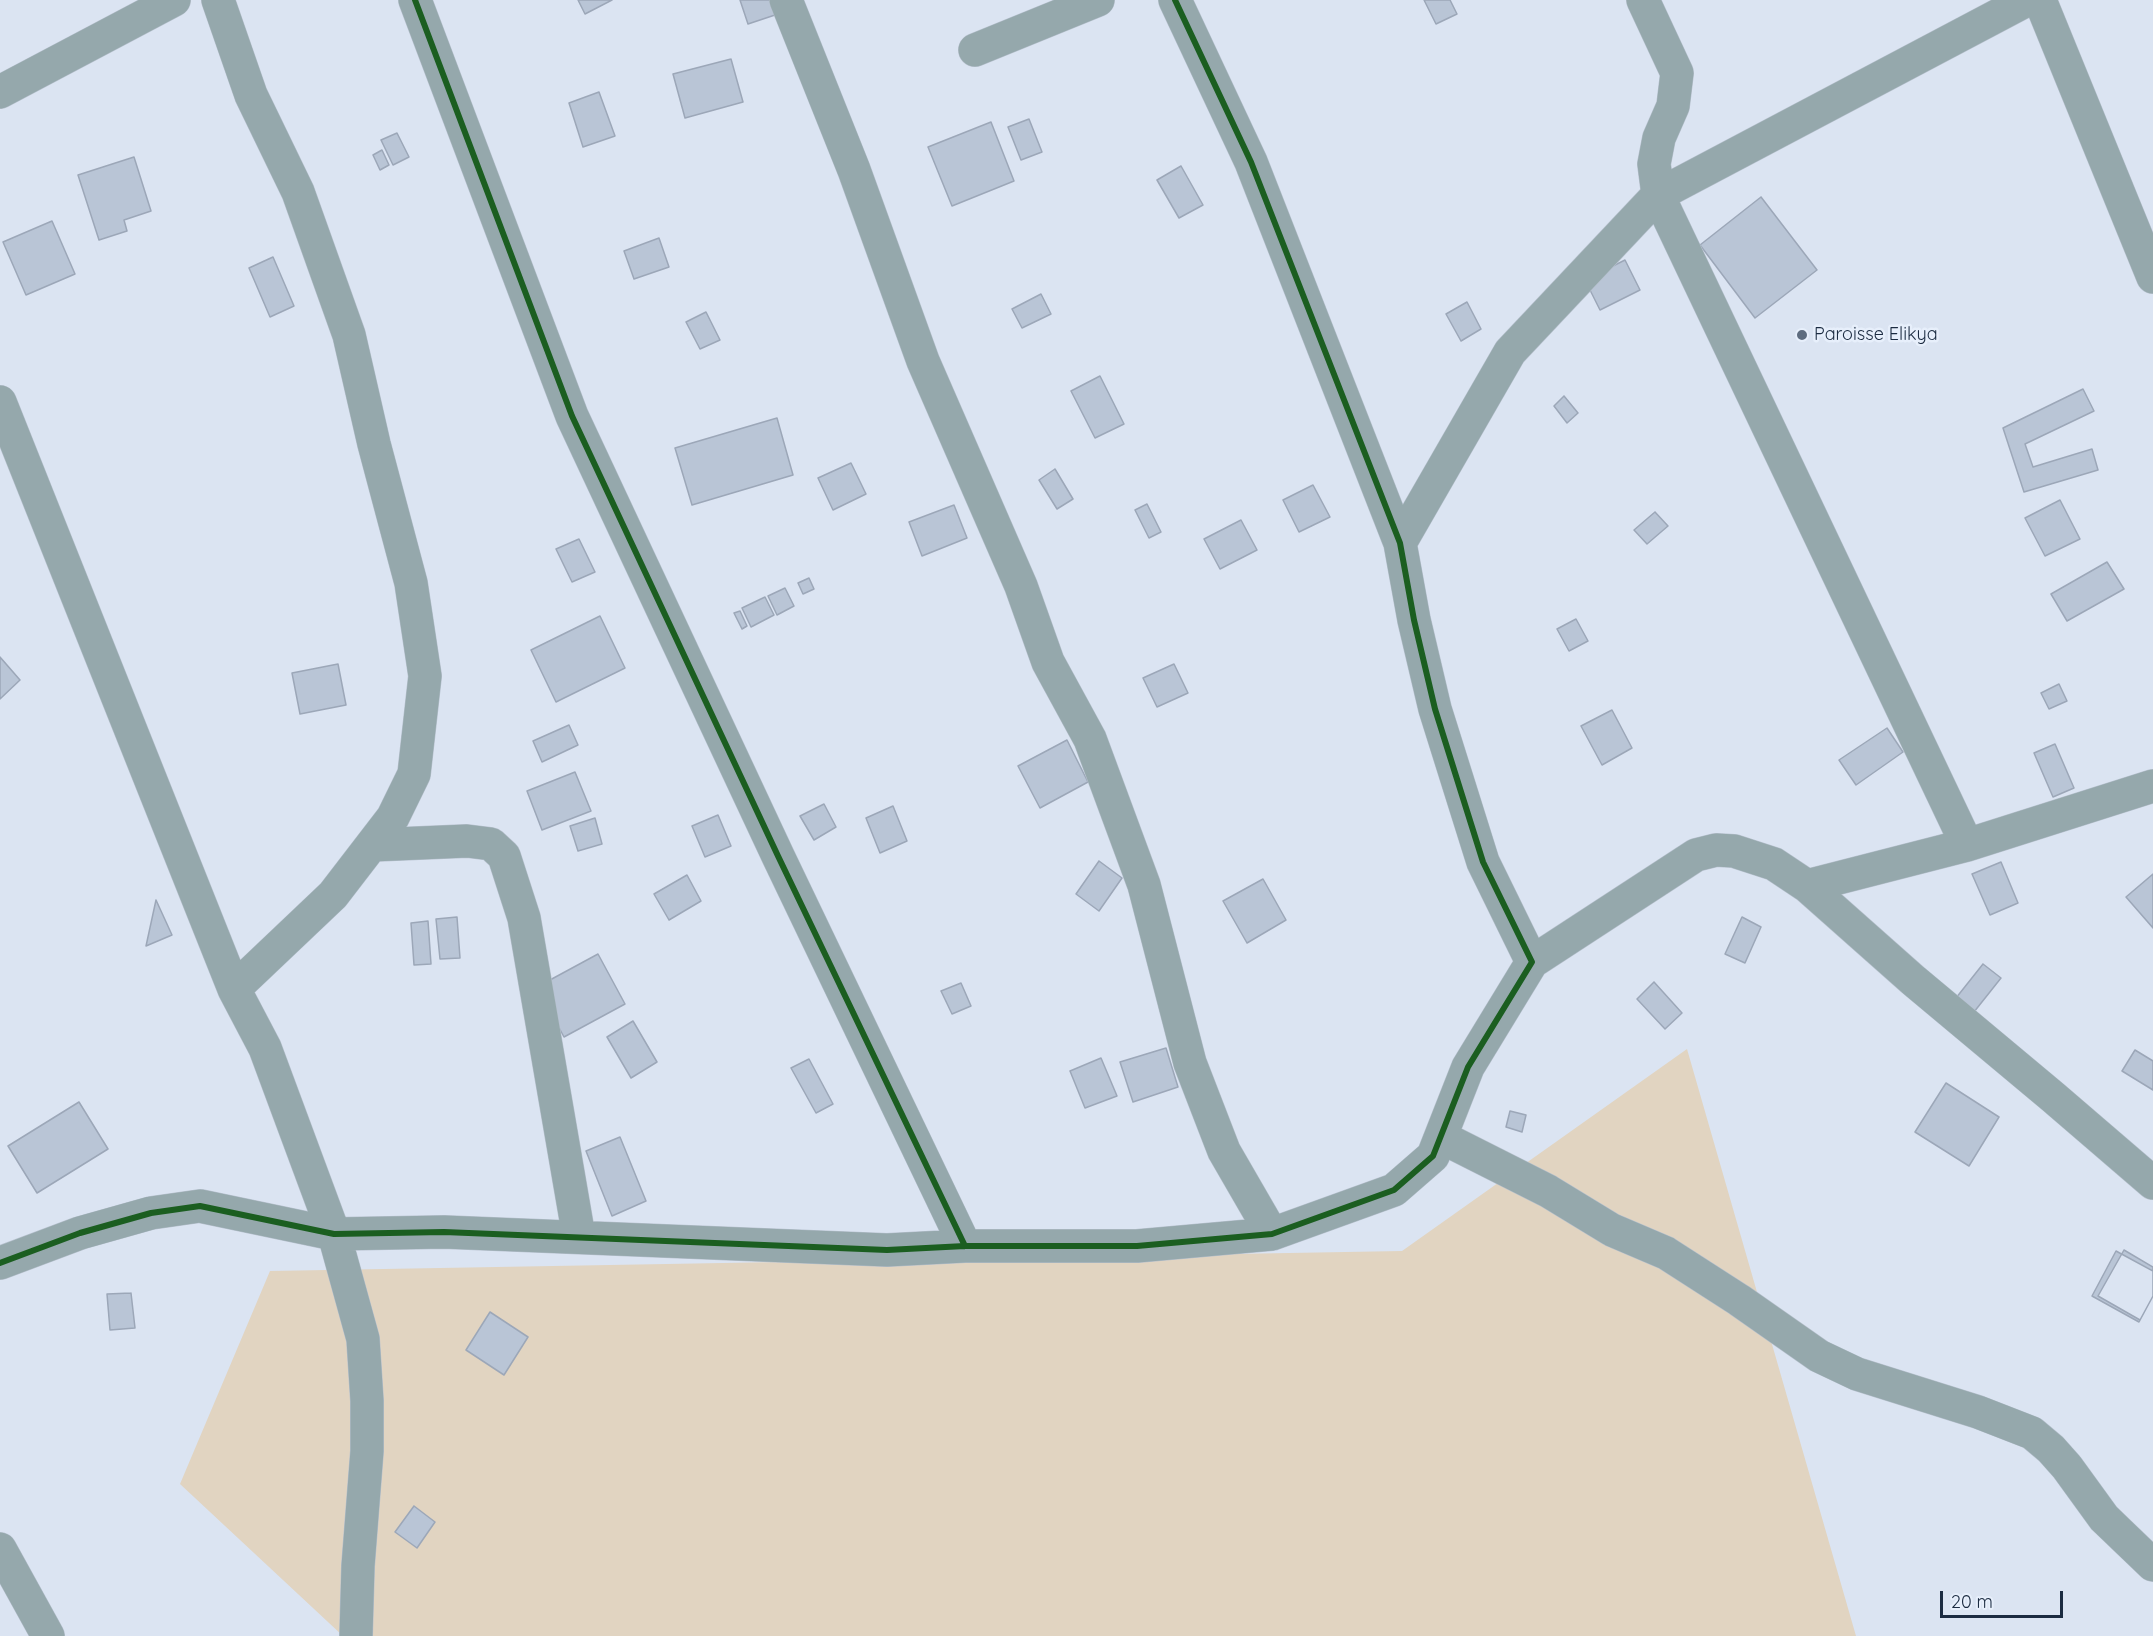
<!DOCTYPE html>
<style>
body{margin:0}
#map{position:relative;width:2153px;height:1636px;overflow:hidden;background:#dbe4f2;font-family:Quicksand,sans-serif}
canvas{display:block}
.scale{position:absolute;left:1940px;top:1591px;width:123px;height:27px;box-sizing:border-box;border:3px solid #1b2b41;border-top:0;padding-left:8px;font-size:18px;line-height:21px;white-space:nowrap;color:#1b2b41;-webkit-text-stroke:4px #e7effb;paint-order:stroke}
</style>
<div id="map">
<canvas width="2153" height="1636"></canvas>
<div class="scale">20 m</div>
</div>
<script>
const context = document.querySelector('canvas').getContext('2d');
context.lineJoin = 'round';
function paint(path, color) { context.fillStyle = color; context.fill(path, 'evenodd'); }
const shape = rows => new Path2D(rows.map(r => 'M' + r).join(''));
function strokePath(path, color, width, dash) { context.strokeStyle = color; context.lineWidth = width; context.lineCap = dash ? 'butt' : 'round'; context.setLineDash(dash || []); context.stroke(path); }
function label(font, color, halo, rows, align = 'center') {
  context.font = font + ' Quicksand,sans-serif'; context.lineWidth = 5; context.setLineDash([]); context.textBaseline = 'middle'; context.strokeStyle = halo; context.fillStyle = color; for (const [text, x, y, turn = 0] of rows) {
    context.save(); context.translate(x, y); context.rotate((+turn || 0) * Math.PI / 180); context.textAlign = isNaN(turn) ? turn : align; if (halo) context.strokeText(text, 0, 0); context.fillText(text, 0, 0); context.restore();
  }
}
paint(shape([
 [1687,1049,1856,1636,343,1636,180,1484,270,1271,1402,1251]
]), '#e1d4c1');
const building = shape([
 [578,0,612,0,585,14,578,0],
 [740,0,770,0,775,15,748,24,740,0],
 [1424,0,1450,0,1457,14,1436,24,1424,0],
 [731,59,743,102,685,118,673,74,731,59],
 [599,92,615,136,583,147,569,103,599,92],
 [1029,119,1042,152,1021,160,1008,127,1029,119],
 [991,122,1014,181,952,206,928,147,991,122],
 [397,133,409,157,393,165,381,140,397,133],
 [382,150,389,165,380,170,373,155,382,150],
 [134,157,151,211,124,220,127,231,99,240,78,175,134,157],
 [1181,166,1203,205,1179,218,1157,180,1181,166],
 [1761,197,1817,270,1755,318,1700,245,1761,197],
 [52,221,75,274,26,295,3,242,52,221],
 [659,238,669,267,634,279,624,251,659,238],
 [273,257,294,306,270,317,249,268,273,257],
 [1625,260,1640,290,1600,310,1585,280,1625,260],
 [1041,294,1051,314,1022,328,1012,309,1041,294],
 [1467,302,1481,329,1461,341,1446,314,1467,302],
 [706,312,720,340,700,349,686,322,706,312],
 [1100,376,1124,424,1095,438,1071,391,1100,376],
 [2083,389,2094,411,2025,444,2033,467,2092,449,2098,470,2024,492,2003,428,2083,389],
 [1564,396,1578,413,1567,423,1554,406,1564,396],
 [777,418,793,475,692,505,675,448,777,418],
 [851,463,866,494,833,510,818,478,851,463],
 [1055,469,1073,499,1057,509,1039,480,1055,469],
 [1313,485,1330,517,1299,532,1283,500,1313,485],
 [2060,500,2080,539,2045,556,2025,518,2060,500],
 [1147,504,1161,532,1149,538,1135,510,1147,504],
 [954,505,967,538,922,556,909,522,954,505],
 [1655,512,1668,526,1647,544,1634,530,1655,512],
 [1241,520,1257,550,1220,569,1204,539,1241,520],
 [579,539,595,572,572,582,556,549,579,539],
 [2107,562,2124,589,2067,621,2051,594,2107,562],
 [809,578,814,589,803,594,798,583,809,578],
 [785,588,794,606,777,615,768,596,785,588],
 [765,597,774,615,751,627,742,608,765,597],
 [740,611,747,626,742,629,734,613,740,611],
 [600,616,625,668,556,702,531,650,600,616],
 [1576,619,1588,641,1569,651,1557,629,1576,619],
 [0,657,20,680,0,699,0,657],
 [338,664,346,705,300,714,292,673,338,664],
 [1174,664,1188,693,1157,707,1143,678,1174,664],
 [2059,684,2067,701,2049,709,2041,693,2059,684],
 [1612,710,1632,748,1602,765,1581,726,1612,710],
 [569,725,578,745,542,762,533,741,569,725],
 [1887,728,1903,752,1856,785,1839,760,1887,728],
 [1067,740,1088,782,1040,808,1018,766,1067,740],
 [2055,744,2074,788,2053,797,2034,753,2055,744],
 [575,772,591,811,542,830,527,791,575,772],
 [824,804,836,827,814,840,800,816,824,804],
 [893,806,907,841,880,853,866,818,893,806],
 [718,815,731,846,705,857,692,826,718,815],
 [595,818,602,844,578,851,570,826,595,818],
 [1099,861,1122,878,1099,911,1076,894,1099,861],
 [2001,862,2018,903,1990,915,1972,874,2001,862],
 [2153,874,2153,928,2126,897,2153,874],
 [687,875,701,901,669,920,654,894,687,875],
 [1263,879,1286,920,1247,943,1223,901,1263,879],
 [156,900,172,935,146,946,156,900],
 [457,917,460,958,440,959,436,919,457,917],
 [1742,917,1761,927,1745,963,1725,954,1742,917],
 [428,921,431,964,414,965,411,923,428,921],
 [598,954,625,1004,564,1037,537,987,598,954],
 [1983,964,2001,978,1970,1017,1952,1003,1983,964],
 [1654,982,1682,1013,1665,1029,1637,999,1654,982],
 [961,983,971,1006,952,1014,941,991,961,983],
 [633,1021,657,1062,631,1078,607,1037,633,1021],
 [1166,1048,1178,1087,1133,1102,1120,1062,1166,1048],
 [2135,1050,2153,1061,2153,1090,2122,1071,2135,1050],
 [1101,1058,1117,1096,1085,1108,1070,1071,1101,1058],
 [809,1059,833,1104,816,1113,791,1068,809,1059],
 [1946,1083,1999,1117,1969,1166,1915,1132,1946,1083],
 [79,1102,108,1149,37,1193,8,1146,79,1102],
 [1510,1111,1526,1115,1522,1132,1506,1127,1510,1111],
 [620,1137,646,1201,612,1216,586,1151,620,1137],
 [2124,1250,2153,1267,2153,1296,2140,1320,2098,1296,2124,1250],
 [2116,1251,2153,1271,2153,1296,2139,1322,2092,1296,2116,1251],
 [131,1293,135,1328,110,1330,107,1294,131,1293],
 [490,1312,528,1337,504,1375,466,1350,490,1312],
 [414,1506,435,1522,417,1548,395,1532,414,1506]
]);
paint(building, '#b9c5d6');
strokePath(building, '#9ca7b8', 1.5);
const minor = shape([
 [218,0,251,95,298,192,349,335,374,444,411,583,425,676,414,774,393,817,333,895,234,989],
 [415,0,572,416,778,856,965,1246],
 [786,0,854,170,923,361,1021,586,1048,662,1090,739,1144,885,1190,1063,1224,1151,1272,1234],
 [1643,0,1677,73,1673,106,1659,138,1654,164,1658,195,1967,845],
 [2040,0,2153,277],
 [975,50,1098,0],
 [0,92,174,0],
 [0,402,234,989,265,1048,334,1234,363,1339,367,1401,367,1451,358,1566,356,1636],
 [1400,543,1510,352,1658,195,2027,0],
 [372,845,467,841,491,844,504,856,524,918,579,1237],
 [1807,886,1913,980,2053,1097,2153,1183],
 [1532,962,1696,855,1716,850,1734,851,1774,864,1807,886,1967,845,2153,786],
 [1441,1137,1548,1191,1612,1230,1666,1253,1739,1300,1819,1356,1857,1374,1978,1412,2032,1433,2051,1449,2067,1467,2104,1518,2153,1565],
 [0,1263,80,1233,151,1213,200,1206,334,1234,444,1232,887,1250,965,1246,1137,1246,1272,1234,1394,1190,1433,1156,1468,1067,1532,962,1483,862,1435,709,1414,620,1400,543,1251,162,1175,0],
 [0,1549,48,1636]
]);
strokePath(minor, '#b6c0cd', 34);
strokePath(minor, '#95a8ac', 33);
strokePath(shape([
 [415,0,572,416,778,856,965,1246],
 [0,1263,80,1233,151,1213,200,1206,334,1234,444,1232,887,1250,965,1246,1137,1246,1272,1234,1394,1190,1433,1156,1468,1067,1532,962,1483,862,1435,709,1414,620,1400,543,1251,162,1175,0]
]), '#1b5e20', 6);
for (const [x, y, r, color] of [
 [1802,335,6,"#5e6c7f"]
]) { const dot = new Path2D(); dot.arc(x, y, r, 0, 2 * Math.PI); context.fillStyle = color; context.fill(dot); strokePath(dot, '#e7effb', 2); }
label('18px', '#1b2b41', '#e7effb', [
 ["Paroisse Elikya",1814,335]
], 'left');
</script>
